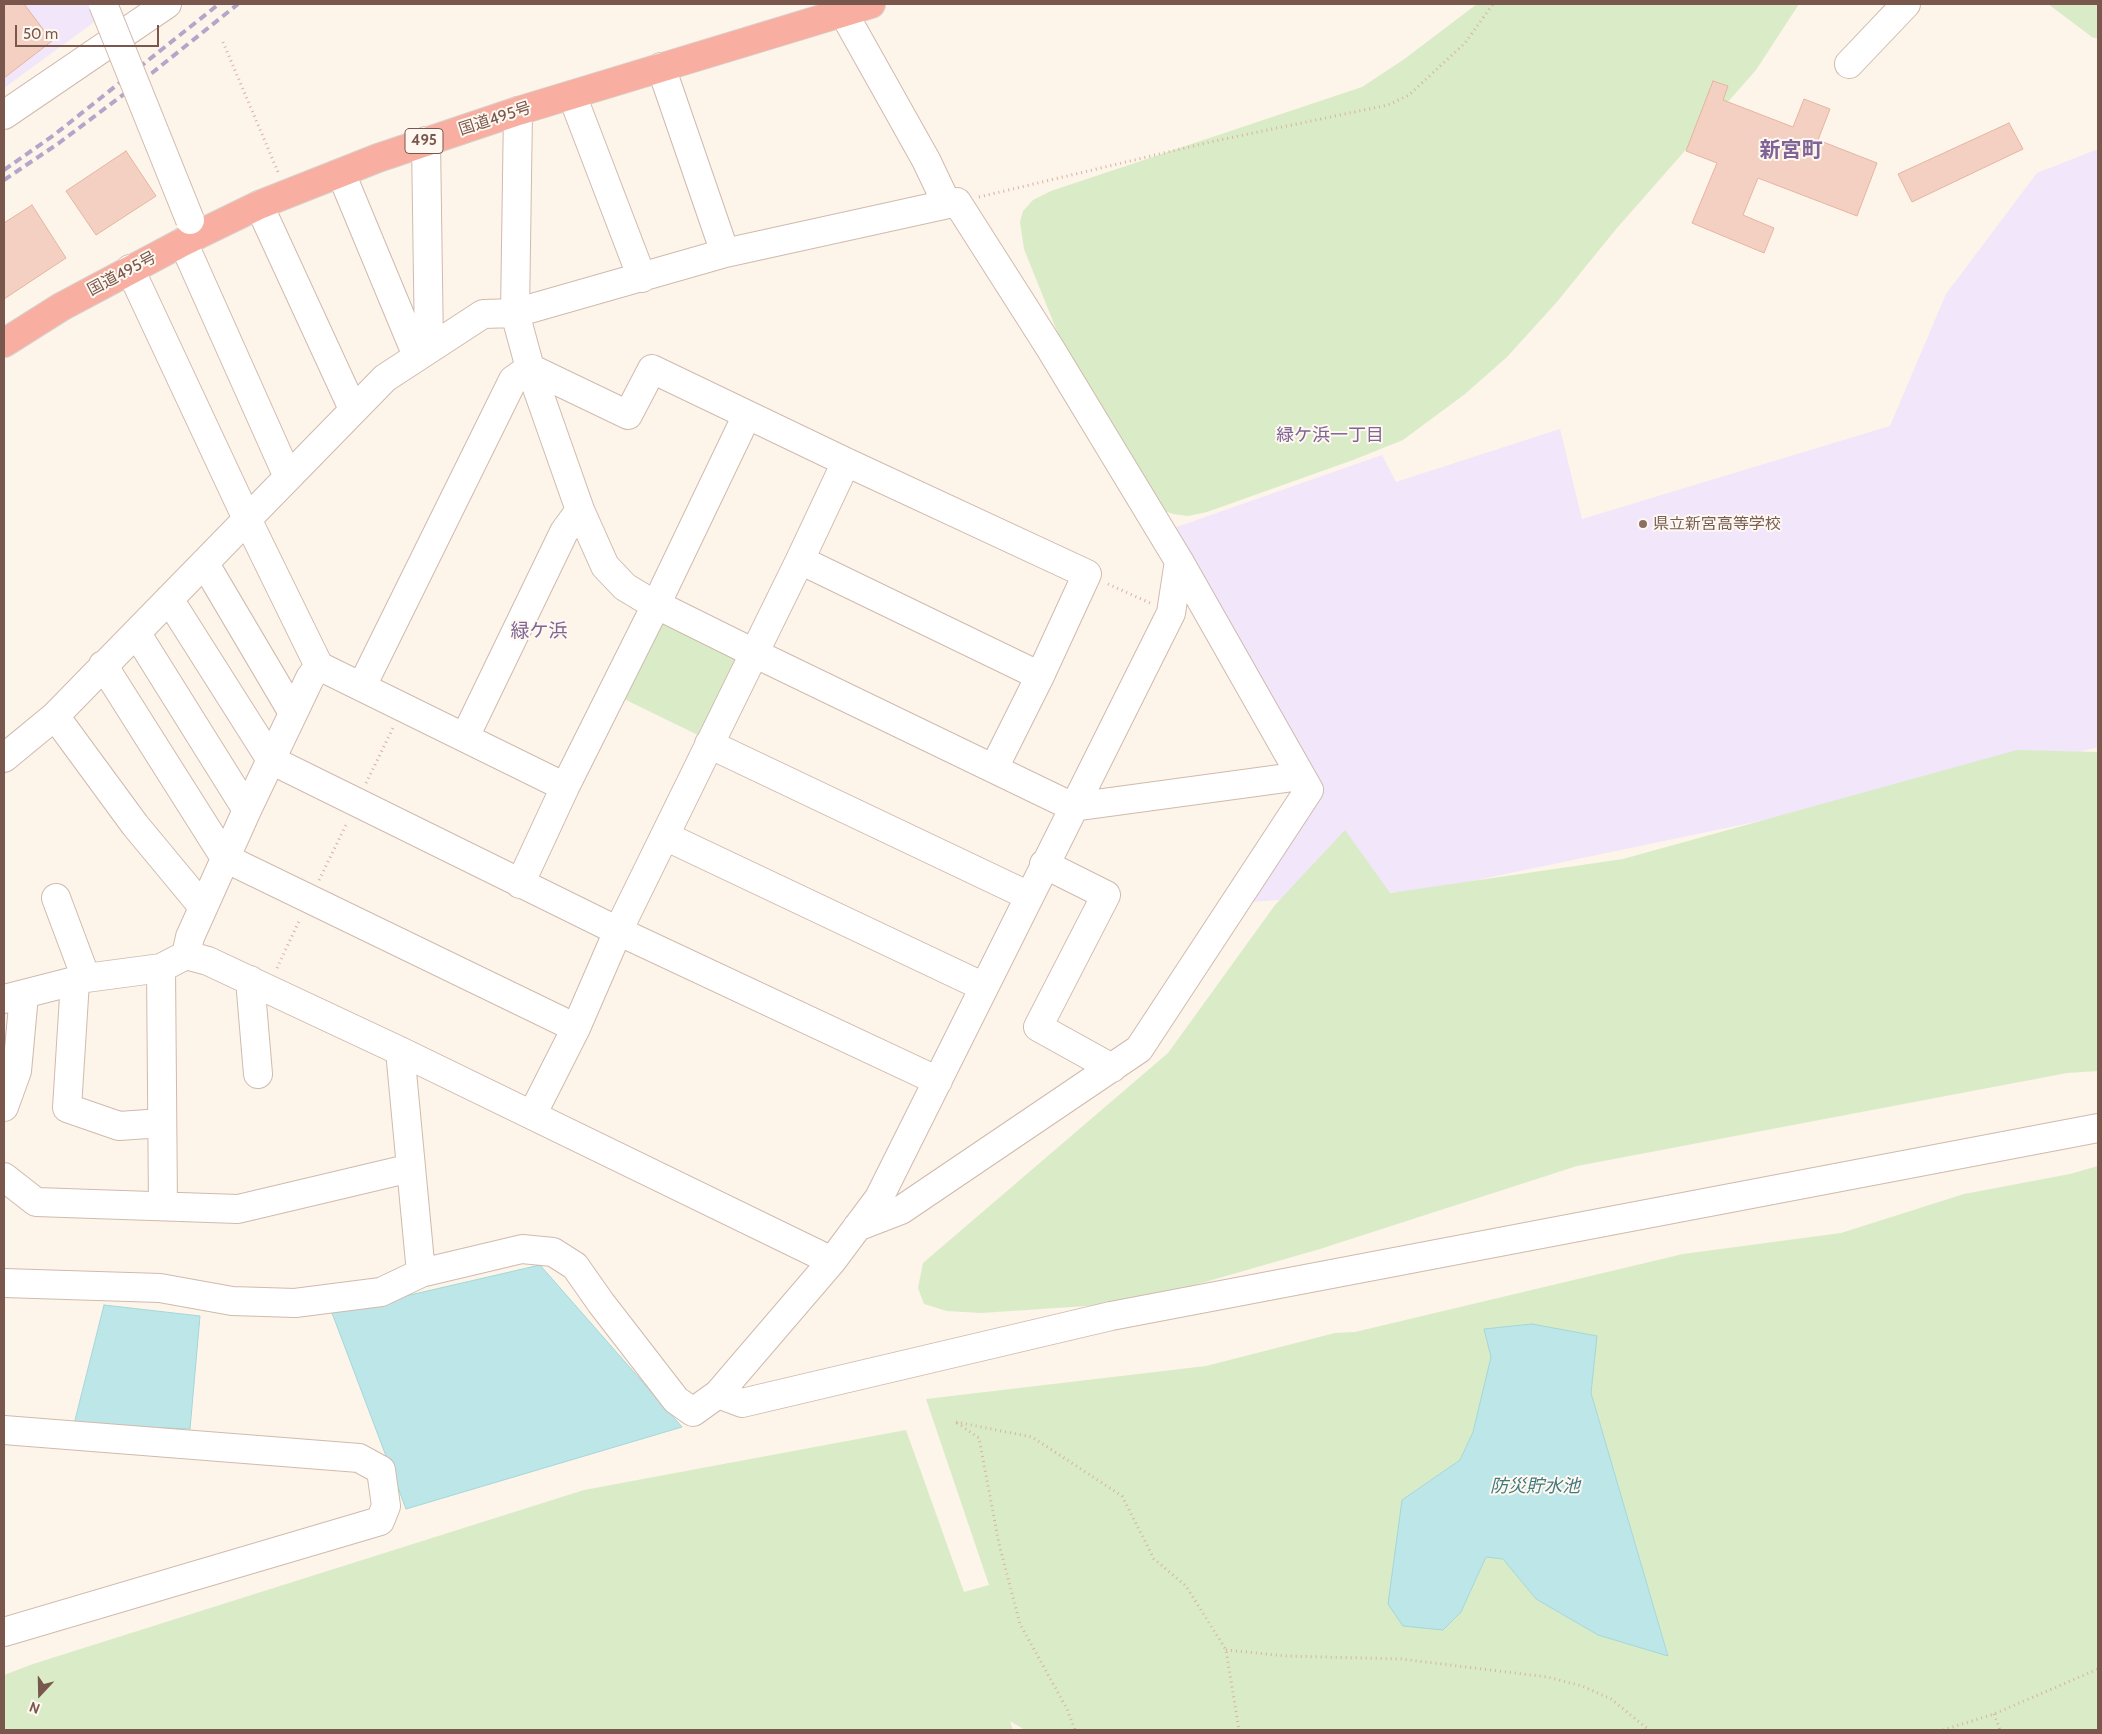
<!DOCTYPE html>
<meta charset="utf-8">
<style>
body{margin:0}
#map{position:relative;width:2102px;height:1734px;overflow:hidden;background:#fdf4ea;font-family:Cabin,sans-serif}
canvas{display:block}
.frame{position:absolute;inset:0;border:5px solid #79574c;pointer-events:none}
.north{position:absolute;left:15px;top:1669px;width:50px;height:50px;-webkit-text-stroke:4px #fff8f1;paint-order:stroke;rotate:201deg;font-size:14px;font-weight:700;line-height:20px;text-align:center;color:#79574c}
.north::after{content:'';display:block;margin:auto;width:18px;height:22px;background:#79574c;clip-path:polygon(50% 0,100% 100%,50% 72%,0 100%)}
.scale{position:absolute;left:15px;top:25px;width:144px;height:22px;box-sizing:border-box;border:2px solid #79574c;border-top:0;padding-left:6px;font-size:15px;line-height:18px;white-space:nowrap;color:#79574c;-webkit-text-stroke:4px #fff8f1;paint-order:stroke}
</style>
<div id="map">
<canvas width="2102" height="1734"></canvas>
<div class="frame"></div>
<div class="north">N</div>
<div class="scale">50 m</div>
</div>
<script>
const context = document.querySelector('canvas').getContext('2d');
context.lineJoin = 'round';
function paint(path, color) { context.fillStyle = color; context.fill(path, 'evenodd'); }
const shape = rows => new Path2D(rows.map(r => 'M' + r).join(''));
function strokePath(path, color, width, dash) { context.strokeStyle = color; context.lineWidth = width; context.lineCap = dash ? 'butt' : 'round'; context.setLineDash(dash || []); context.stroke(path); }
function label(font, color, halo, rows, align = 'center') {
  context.font = font + ' Cabin,"Noto Sans JP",sans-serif'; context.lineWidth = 4; context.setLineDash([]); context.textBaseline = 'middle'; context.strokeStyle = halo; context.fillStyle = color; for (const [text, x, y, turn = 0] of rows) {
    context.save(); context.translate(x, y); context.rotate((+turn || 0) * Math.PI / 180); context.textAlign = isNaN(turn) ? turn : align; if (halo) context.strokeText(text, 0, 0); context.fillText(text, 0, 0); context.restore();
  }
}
paint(shape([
 [4,4,96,4,97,20,4,88],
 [2098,149,2098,747,2018,767,1429,890,1234,903,1317,792,1174,528,1382,455,1396,482,1560,429,1582,519,1890,426,1946,294,2037,173]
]), '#f1e6fa');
paint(shape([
 [1477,4,1799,4,1756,70,1617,228,1556,303,1507,357,1465,394,1403,440,1353,460,1207,512,1188,516,1173,514,1156,508,1103,446,1024,249,1020,222,1023,211,1033,200,1051,191,1362,87,1403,60],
 [2048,4,2098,4,2098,39,2092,37],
 [662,619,743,657,704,738,624,699],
 [2017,750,2098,752,2098,1071,2067,1073,1577,1166,1320,1249,1132,1303,981,1313,947,1311,924,1304,918,1288,923,1263,1168,1053,1275,905,1345,830,1390,893,1623,859],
 [2098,1166,2098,1730,1025,1730,1010,1721,1013,1730,4,1730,4,1675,33,1664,584,1490,906,1430,964,1592,989,1585,926,1399,1206,1366,1335,1333,1355,1332,1683,1254,1841,1233,1964,1194,2070,1174],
 [1596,1336,1591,1393,1668,1655,1598,1635,1536,1599,1504,1559,1486,1557,1461,1612,1402,1500,1460,1460,1473,1432,1492,1357]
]), '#daecc7');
const water = shape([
 [540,1265,682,1427,406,1509,332,1313,540,1265],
 [104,1305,200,1316,190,1429,74,1424,104,1305],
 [1532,1324,1597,1336,1591,1393,1668,1656,1598,1635,1536,1599,1503,1559,1486,1557,1461,1612,1443,1630,1403,1626,1388,1604,1402,1500,1460,1460,1473,1432,1491,1357,1484,1329,1532,1324]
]);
paint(water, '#bde6e8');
strokePath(water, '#a3d7da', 1);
const building = shape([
 [4,4,24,4,52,41,4,78,4,4],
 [1713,81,1728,86,1723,100,1793,127,1804,99,1830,109,1818,140,1877,163,1857,216,1758,178,1743,215,1774,228,1764,253,1692,223,1717,163,1686,151,1713,81],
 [2009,123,2023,149,1912,202,1898,174,2009,123],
 [126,151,156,196,96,235,66,191,126,151],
 [32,205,66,258,4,299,4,223,32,205]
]);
paint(building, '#f3d0c1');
strokePath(building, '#e6b4a0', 1);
const minor = shape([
 [843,12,926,160,947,204],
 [1849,64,1906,4],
 [661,67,725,253],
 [572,95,642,278],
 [518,111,515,313,530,368,580,510,605,566,625,587,645,599,754,653,1073,807,1301,776],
 [4,115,167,4],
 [426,141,429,348],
 [341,173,417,356],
 [259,205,353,409],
 [183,242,288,477],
 [130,269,247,519,319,666,565,787],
 [530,368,628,415,652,369,846,462,1087,574,1040,676,994,768],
 [800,560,1040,676],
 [205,564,293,713],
 [169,599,271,760,618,931,938,1081],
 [137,634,247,810],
 [103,665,225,858,576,1028],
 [362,686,513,380,530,368],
 [55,716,135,825,203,907],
 [465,737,564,532,580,510],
 [709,744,1029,896],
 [4,758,55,716,385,378,483,314,515,313,725,253,957,202,1050,348,1179,561,1171,613,879,1198,832,1261,718,1394,693,1412,676,1400,601,1303,575,1266,553,1252,522,1249,421,1273,381,1292,295,1303,232,1301,160,1288,4,1283],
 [665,836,984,987],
 [1044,864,1106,895,1038,1027,1112,1068],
 [520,884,565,787,656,605,747,415],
 [56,898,86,978],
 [186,955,190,937,247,810,310,678,319,666],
 [161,968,163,1206],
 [250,980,258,1074],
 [75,981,67,1108,119,1126,162,1123],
 [4,999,86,978,161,968,186,955,208,961,400,1051,832,1261],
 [400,1051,421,1273],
 [4,1107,17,1071,24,995],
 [532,1115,576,1028,618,931,800,560,846,462],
 [4,1177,36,1202,238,1209,411,1168],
 [857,1227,901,1210,1139,1049,1309,790,1179,561],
 [718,1394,742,1403,1111,1316,2098,1128],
 [4,1430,359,1458,381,1470,386,1506,380,1521,4,1632]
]);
const highway = shape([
 [4,343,61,307,183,242,259,205,378,158,518,111,871,4]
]);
strokePath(minor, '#d0baae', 30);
strokePath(highway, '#d9d0cd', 30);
strokePath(shape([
 [223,42,278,172],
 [979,197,1210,142,1388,105,1409,95,1465,43,1493,4],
 [1108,584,1150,603],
 [366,783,393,728],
 [319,880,347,823],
 [277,968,300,919],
 [956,1422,1032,1437,1122,1496,1154,1559,1186,1586,1226,1650,1239,1730],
 [957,1423,979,1438,999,1544,1020,1624,1067,1709,1075,1730],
 [1226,1650,1286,1656,1401,1659,1547,1677,1582,1686,1611,1699,1649,1730],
 [1994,1714,2000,1730],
 [1943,1730,1994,1714,2098,1669]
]), '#d9b2a3', 3, [1, 4]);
strokePath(minor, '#fff', 28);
strokePath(highway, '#f8aea0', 28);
strokePath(shape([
 [4,170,54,135,219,4],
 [4,180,59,143,152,73,238,4]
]), '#b5a6c9', 4, [8, 5]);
const minorBridge = shape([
 [103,4,190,220]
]);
strokePath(minorBridge, '#d0baae', 30, []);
strokePath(minorBridge, '#fff', 28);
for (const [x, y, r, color] of [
 [1643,524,5,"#8d6e63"]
]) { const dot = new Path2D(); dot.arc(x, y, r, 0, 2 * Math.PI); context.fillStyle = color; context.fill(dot); strokePath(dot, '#fff8f1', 2); }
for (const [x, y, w] of [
 [424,141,38]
]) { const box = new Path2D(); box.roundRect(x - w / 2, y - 12.5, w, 25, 4); context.fillStyle = '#fff8f1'; context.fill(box); strokePath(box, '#79574c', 1); }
label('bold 15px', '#79574c', null, [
 ["495",424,141]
]);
label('16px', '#79574c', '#fff8f1', [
 ["国道495号",495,119,-18],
 ["国道495号",122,274,-28]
]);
label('16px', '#785e54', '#fff8f1', [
 ["県立新宮高等学校",1653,524]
], 'left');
label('18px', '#7f6495', '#fff8f1', [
 ["緑ケ浜一丁目",1330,436]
]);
label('italic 18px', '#3e7a7e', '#fff8f1', [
 ["防災貯水池",1535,1487]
]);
label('19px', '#7f6495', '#fff8f1', [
 ["緑ケ浜",539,631]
]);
label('bold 21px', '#7f6495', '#fff8f1', [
 ["新宮町",1791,151]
]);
</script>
